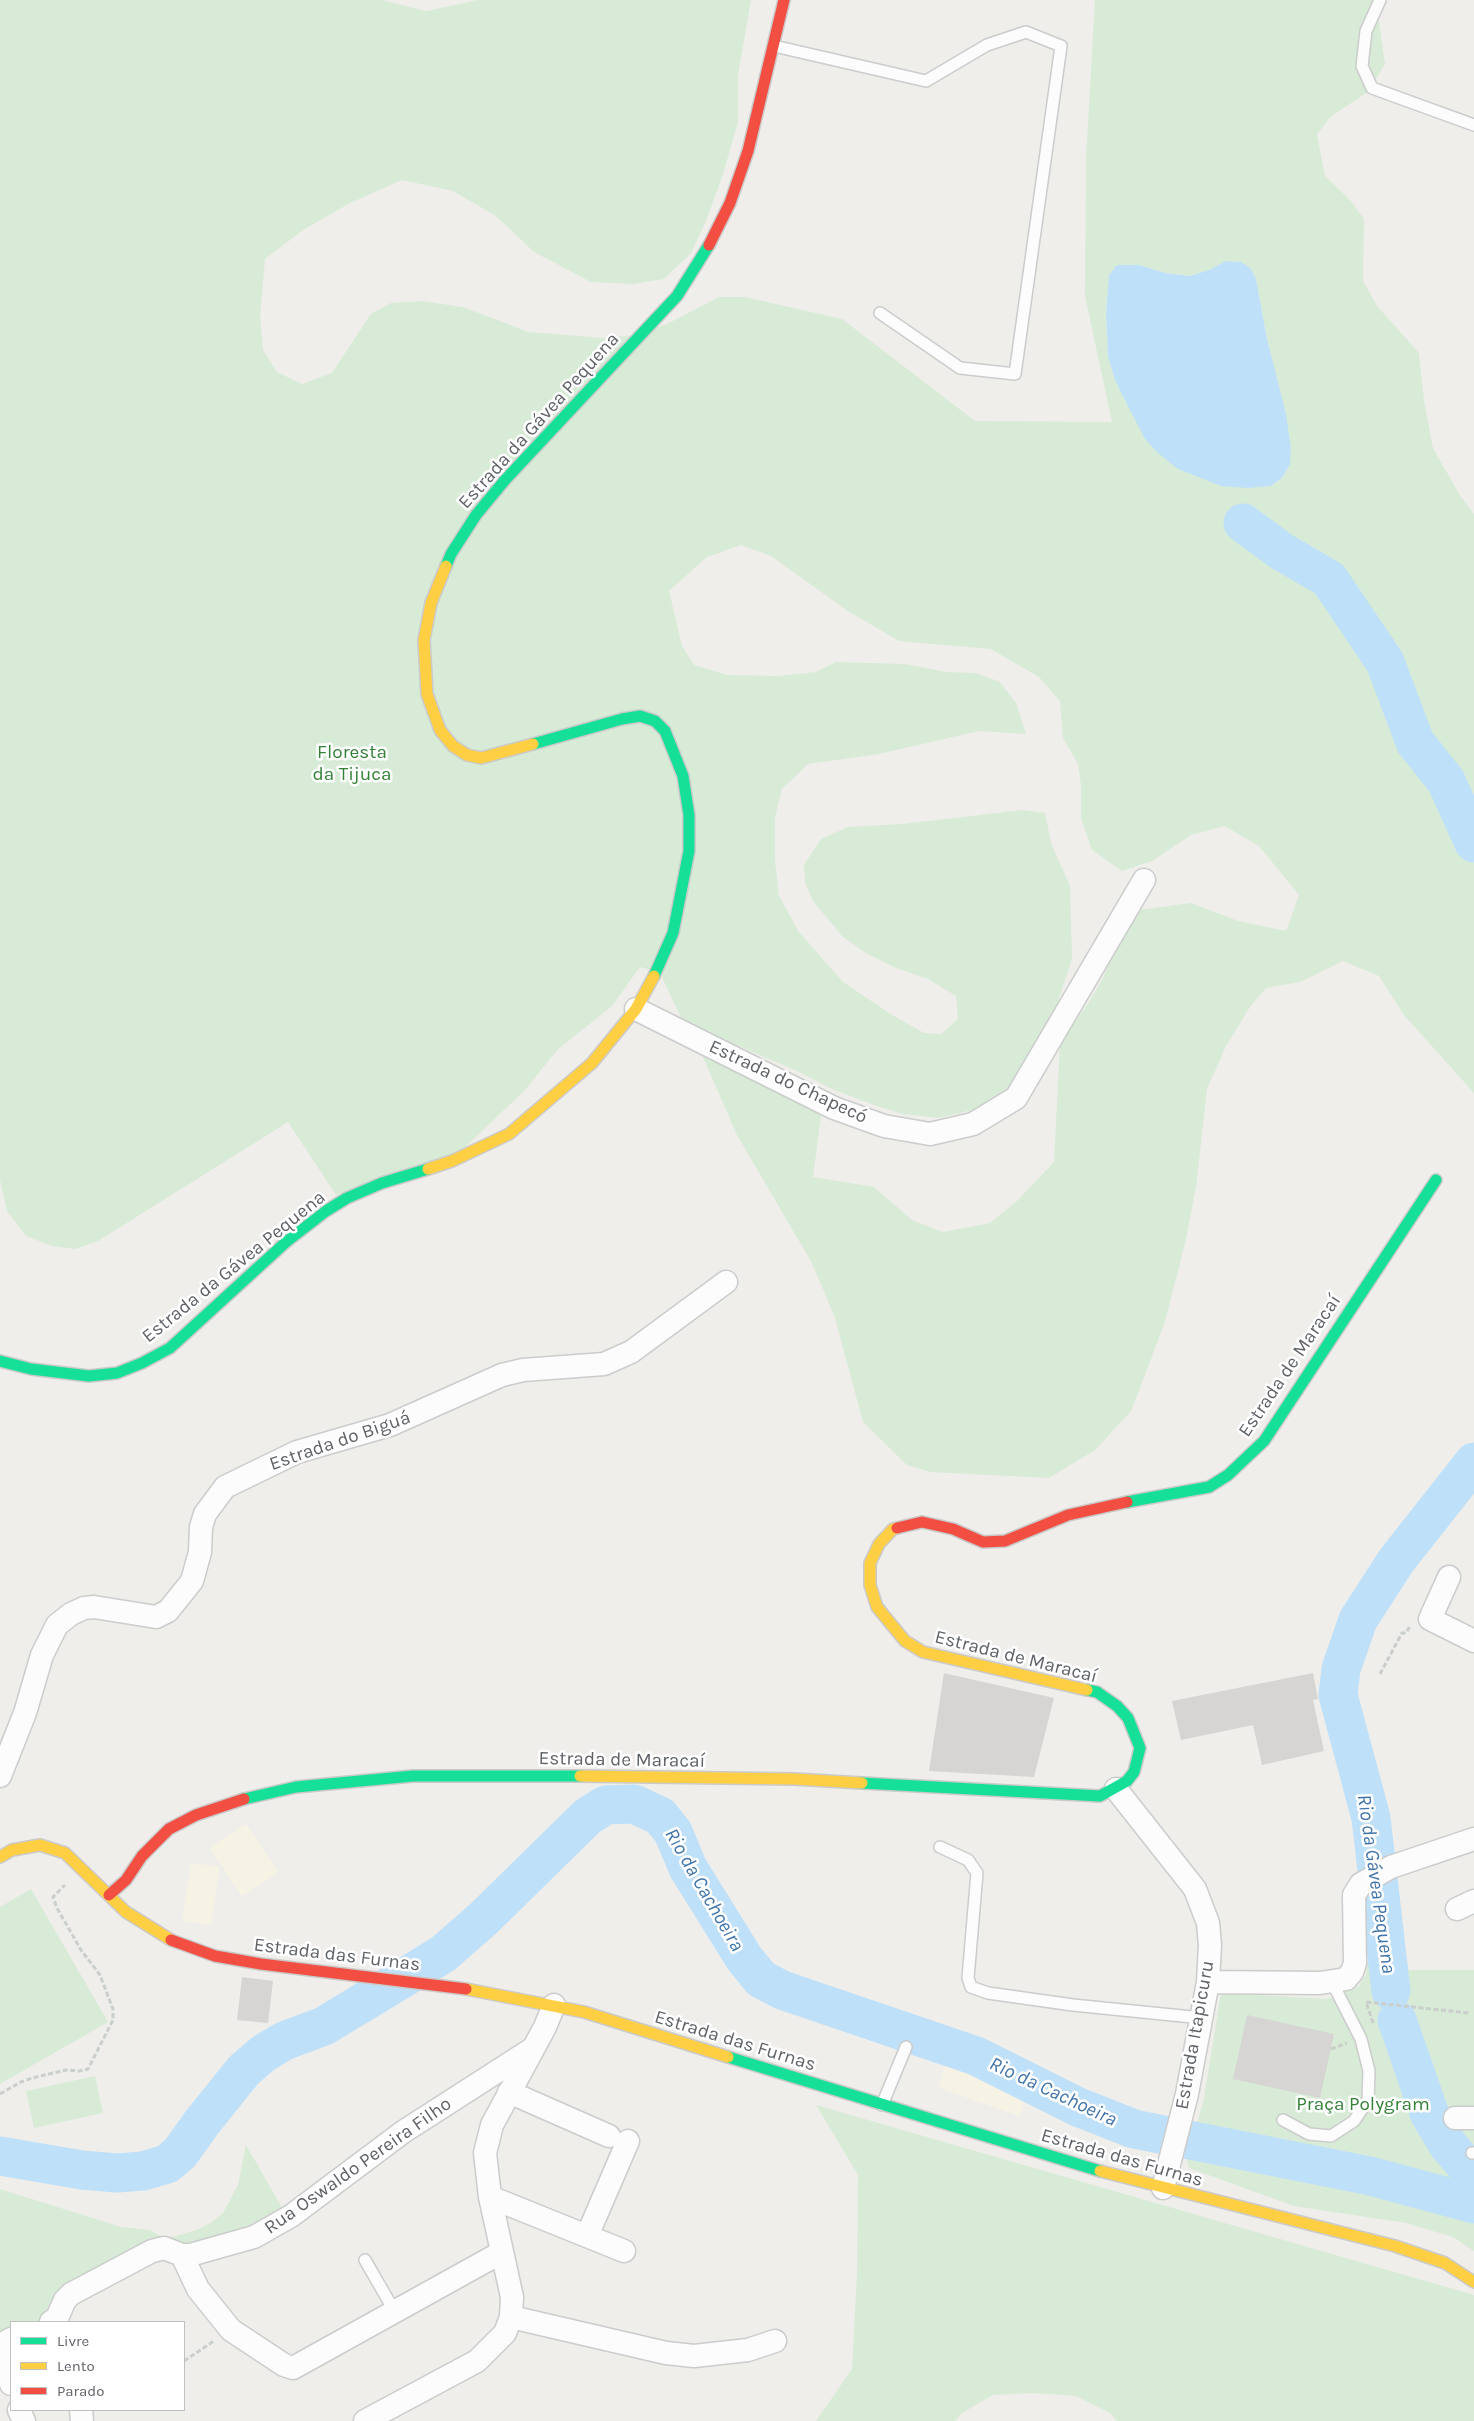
<!DOCTYPE html>
<meta charset="utf-8">
<style>
body{margin:0}
#map{position:relative;width:1474px;height:2421px;overflow:hidden;background:#efeeea;font-family:Karla,sans-serif}
canvas{display:block}
.legend{position:absolute;left:10px;top:2321px;width:175px;height:90px;box-sizing:border-box;background:#fff;border:1px solid #bfc1c3;margin:0;padding:6px 9px;list-style:none;font-size:15px;color:#5f6368}
.legend li{display:flex;align-items:center;gap:10px;height:25px}
.legend b{width:25px;border:1px solid #bfc1c3}
</style>
<div id="map">
<canvas width="1474" height="2421"></canvas>
<ul class="legend">
<li><b style="height:6px;background:#16e098"></b>Livre</li>
<li><b style="height:6px;background:#ffcf43"></b>Lento</li>
<li><b style="height:6px;background:#f24e42"></b>Parado</li>
</ul>
</div>
<script>
const context = document.querySelector('canvas').getContext('2d');
context.lineJoin = 'round';
function paint(path, color) { context.fillStyle = color; context.fill(path, 'evenodd'); }
const shape = rows => new Path2D(rows.map(r => 'M' + r).join(''));
function strokePath(path, color, width, dash) { context.strokeStyle = color; context.lineWidth = width; context.lineCap = dash ? 'butt' : 'round'; context.setLineDash(dash || []); context.stroke(path); }
function label(font, color, halo, rows, align = 'center') {
  context.font = font + ' Karla,sans-serif'; context.lineWidth = 5; context.setLineDash([]); context.textBaseline = 'middle'; context.strokeStyle = halo; context.fillStyle = color; for (const [text, x, y, turn = 0] of rows) {
    context.save(); context.translate(x, y); context.rotate((+turn || 0) * Math.PI / 180); context.textAlign = isNaN(turn) ? turn : align; if (halo) context.strokeText(text, 0, 0); context.fillText(text, 0, 0); context.restore();
  }
}
paint(shape([
 [246,1824,278,1872,242,1896,210,1848],
 [191,1863,220,1867,211,1925,182,1921],
 [949,2051,1028,2089,1020,2116,939,2088]
]), '#f7f3e4');
paint(shape([
 [0,0,382,0,426,11,478,0,751,0,738,75,738,122,723,174,706,221,691,253,664,279,634,284,591,282,534,252,496,216,453,191,402,180,350,203,303,230,265,259,260,316,263,350,277,372,302,384,332,373,371,314,391,303,422,301,463,307,528,332,604,338,636,335,667,324,719,297,745,297,842,319,975,421,1112,422,1085,296,1086,158,1095,0,1376,0,1385,64,1368,92,1330,117,1317,135,1325,176,1349,199,1364,219,1363,281,1377,306,1419,353,1424,401,1433,448,1459,494,1474,514,1474,1093,1404,1015,1379,976,1343,961,1300,982,1266,988,1250,1007,1226,1046,1207,1089,1196,1187,1186,1239,1165,1322,1131,1411,1095,1450,1049,1478,931,1472,907,1465,863,1422,835,1318,812,1263,737,1135,702,1055,733,1061,798,1095,821,1115,813,1177,874,1187,912,1220,943,1232,990,1223,1017,1201,1054,1162,1060,1042,1088,1004,1104,976,1113,946,1138,910,1191,903,1238,921,1286,931,1299,895,1259,846,1225,826,1191,835,1152,861,1122,871,1092,850,1081,818,1081,785,1078,764,1063,738,1060,701,1039,677,991,649,899,641,848,611,771,556,741,545,707,557,669,591,682,646,694,665,727,675,778,676,816,672,836,662,905,664,946,672,976,673,1000,682,1016,703,1026,734,979,731,879,754,808,764,782,789,775,817,775,862,779,896,799,932,843,982,892,1015,924,1033,941,1034,958,1019,956,996,928,979,896,968,866,953,843,937,813,901,805,882,804,865,821,839,848,827,902,824,1023,810,1045,813,1051,843,1070,886,1072,959,1050,1025,1011,1093,981,1108,938,1118,903,1114,874,1105,832,1089,799,1072,739,1046,687,1030,660,973,640,967,612,1006,557,1050,526,1089,459,1153,336,1195,288,1122,98,1241,75,1249,52,1246,26,1236,7,1211,0,1180],
 [1227,261,1241,262,1256,279,1290,464,1282,478,1271,486,1115,380,1108,357,1106,313,1109,275,1117,265,1139,265,1166,273,1190,276,1209,270],
 [1391,1875,1399,1970,1474,1970,1474,2251,1453,2237,1406,2223,1294,2206,1189,2168,1187,2160,1204,2098,1221,1993,1327,1999,1359,1986,1366,1974,1368,1960,1370,1888],
 [31,1889,108,2022,0,2084,0,1907],
 [95,2076,103,2113,34,2128,26,2091],
 [816,2105,1474,2295,1474,2421,1117,2421,1110,2413,1076,2396,1032,2393,993,2395,962,2413,955,2421,816,2421,852,2369,857,2274,858,2175],
 [246,2145,288,2218,174,2251,71,2294,51,2322,11,2322,11,2339,0,2344,0,2189,121,2227,150,2230,165,2239,197,2230,212,2222,223,2213,238,2185]
]), '#d8ebd6');
paint(shape([
 [1226,261,1241,262,1251,269,1256,279,1267,339,1286,414,1291,449,1290,464,1282,478,1271,486,1248,488,1221,486,1178,469,1158,453,1145,439,1128,406,1115,380,1108,357,1106,313,1109,275,1117,265,1139,265,1166,273,1190,276,1209,270]
]), '#bfe0f9');
strokePath(shape([
 [1243,523,1281,551,1329,579,1385,662,1415,742,1446,781,1474,843],
 [1391,1991,1371,1818,1338,1695,1341,1669,1358,1620,1396,1561,1474,1462],
 [1397,2020,1430,2115,1448,2145,1474,2175],
 [0,2156,82,2170,117,2173,143,2171,167,2164,180,2153,203,2121,244,2070,264,2053,284,2041,324,2026,443,1954,484,1918,588,1816,606,1805,634,1804,660,1816,673,1832,688,1868,744,1958,761,1979,782,1990,976,2056,1078,2107,1134,2129,1370,2176,1474,2204]
]), '#bfe0f9', 39);
paint(shape([
 [944,1673,1054,1698,1034,1777,929,1771],
 [1313,1673,1318,1699,1313,1700,1324,1751,1262,1765,1253,1725,1181,1740,1172,1701],
 [242,1977,273,1981,268,2023,237,2020],
 [1247,2015,1334,2034,1320,2098,1233,2079]
]), '#d6d5d3');
const lane = shape([
 [1380,0,1366,31,1362,66,1372,88,1474,125],
 [774,46,926,81,987,45,1026,32,1061,46,1015,374,960,368,880,313],
 [940,1847,968,1860,977,1873,968,1978,971,1987,988,1993,1073,2005,1202,2018],
 [882,2105,906,2047],
 [1283,2120,1309,2134,1331,2136,1354,2121,1368,2100,1369,2071,1361,2039,1332,1982],
 [1472,2153,1474,2153],
 [365,2260,395,2312]
]);
const street = shape([
 [636,1009,834,1108,884,1126,930,1134,973,1124,1016,1098,1144,880],
 [1449,1577,1430,1619,1474,1641],
 [0,1776,25,1713,42,1655,57,1625,71,1614,84,1608,94,1607,156,1617,168,1611,192,1581,200,1552,201,1527,205,1514,225,1487,297,1452,390,1425,502,1375,523,1370,604,1364,631,1352,726,1282],
 [1116,1789,1195,1889,1208,1923,1210,1945,1208,1982,1187,2094,1163,2188],
 [1457,1909,1474,1901],
 [1208,1982,1320,1983,1346,1979,1352,1972,1355,1963,1354,1895,1361,1884,1391,1867,1474,1839],
 [509,2092,609,2136],
 [1455,2118,1474,2118],
 [490,2197,624,2251],
 [587,2236,628,2141],
 [182,2255,198,2289,231,2330,284,2365,293,2368,502,2252],
 [511,2317,666,2353,694,2356,748,2350,775,2341],
 [51,2322,57,2318,65,2300,71,2294,152,2251,164,2248,182,2255,190,2255,254,2237,291,2216,403,2132,532,2049],
 [11,2339,4,2343,2,2349,11,2384],
 [19,2410,24,2421],
 [81,2410,82,2421],
 [365,2421,477,2361,505,2333,511,2317,512,2297,490,2197,485,2153,492,2125,545,2027,554,2005]
]);
const fast = shape([
 [446,566,451,554,476,515,505,480,677,296,709,245],
 [533,744,622,719,640,716,655,721,665,731,683,776,689,815,689,851,673,933,654,976],
 [0,1361,31,1369,89,1376,117,1373,142,1363,170,1348,286,1242,326,1211,347,1198,382,1183,428,1169],
 [1127,1502,1209,1487,1228,1475,1264,1441,1436,1180],
 [862,1783,1100,1796,1127,1781,1134,1772,1140,1748,1128,1718,1117,1706,1097,1692,1087,1690],
 [244,1799,296,1787,413,1776,580,1776],
 [728,2057,1100,2171]
]);
const slow = shape([
 [446,566,431,603,424,640,427,694,440,730,453,746,467,755,481,758,533,744],
 [428,1169,452,1161,509,1134,592,1063,636,1009,654,976],
 [897,1528,893,1529,879,1544,870,1563,870,1585,877,1607,905,1641,923,1652,1087,1690],
 [580,1776,794,1779,862,1783],
 [0,1857,12,1850,40,1845,65,1853,126,1912,171,1940],
 [466,1989,584,2012,728,2057],
 [1100,2171,1395,2246,1445,2263,1474,2282]
]);
const jam = shape([
 [709,245,730,203,748,151,784,0],
 [897,1528,922,1522,953,1529,983,1542,1005,1541,1068,1515,1127,1502],
 [109,1895,126,1880,142,1856,169,1829,196,1815,244,1799],
 [171,1940,215,1956,261,1964,466,1989]
]);
strokePath(lane, '#cbcccc', 14);
strokePath(street, '#cbcccc', 25);
strokePath(fast, '#cacacb', 14);
strokePath(slow, '#cacacb', 14);
strokePath(jam, '#cacacb', 14);
strokePath(shape([
 [1380,1674,1402,1633,1406,1633,1410,1626],
 [1373,2023,1366,2002,1469,2013],
 [1331,2049,1347,2043],
 [0,2094,21,2082,32,2078,66,2070,79,2071,88,2069,113,2020,113,2009,100,1975,81,1950,57,1908,53,1897,65,1885],
 [184,2361,214,2341]
]), '#cacfcc', 3, [5, 2.5]);
strokePath(lane, '#fdfcfc', 11);
strokePath(street, '#fdfcfc', 22);
strokePath(fast, '#16e098', 11);
strokePath(slow, '#ffcf43', 11);
strokePath(jam, '#f24e42', 11);
label('19px', '#5f6368', '#fff', [
 ["Estrada da Gávea Pequena",539,421,-48],
 ["Estrada do Chapecó",788,1082,25],
 ["Estrada da Gávea Pequena",234,1267,-39],
 ["Estrada de Maracaí",1290,1366,-56],
 ["Estrada do Biguá",340,1441,-19],
 ["Estrada de Maracaí",1016,1657,14],
 ["Estrada de Maracaí",622,1760,1],
 ["Estrada das Furnas",337,1955,7],
 ["Estrada Itapicuru",1195,2035,-80],
 ["Estrada das Furnas",735,2041,17],
 ["Estrada das Furnas",1122,2158,16],
 ["Rua Oswaldo Pereira Filho",358,2166,-35]
]);
label('19px', '#348238', '#fff', [
 ["Floresta",352,753],
 ["da Tijuca",352,775],
 ["Praça Polygram",1363,2105]
]);
label('italic 20px', '#4174aa', '#fff', [
 ["Rio da Gávea Pequena",1376,1884,82],
 ["Rio da Cachoeira",704,1890,60],
 ["Rio da Cachoeira",1053,2092,25]
]);
</script>
